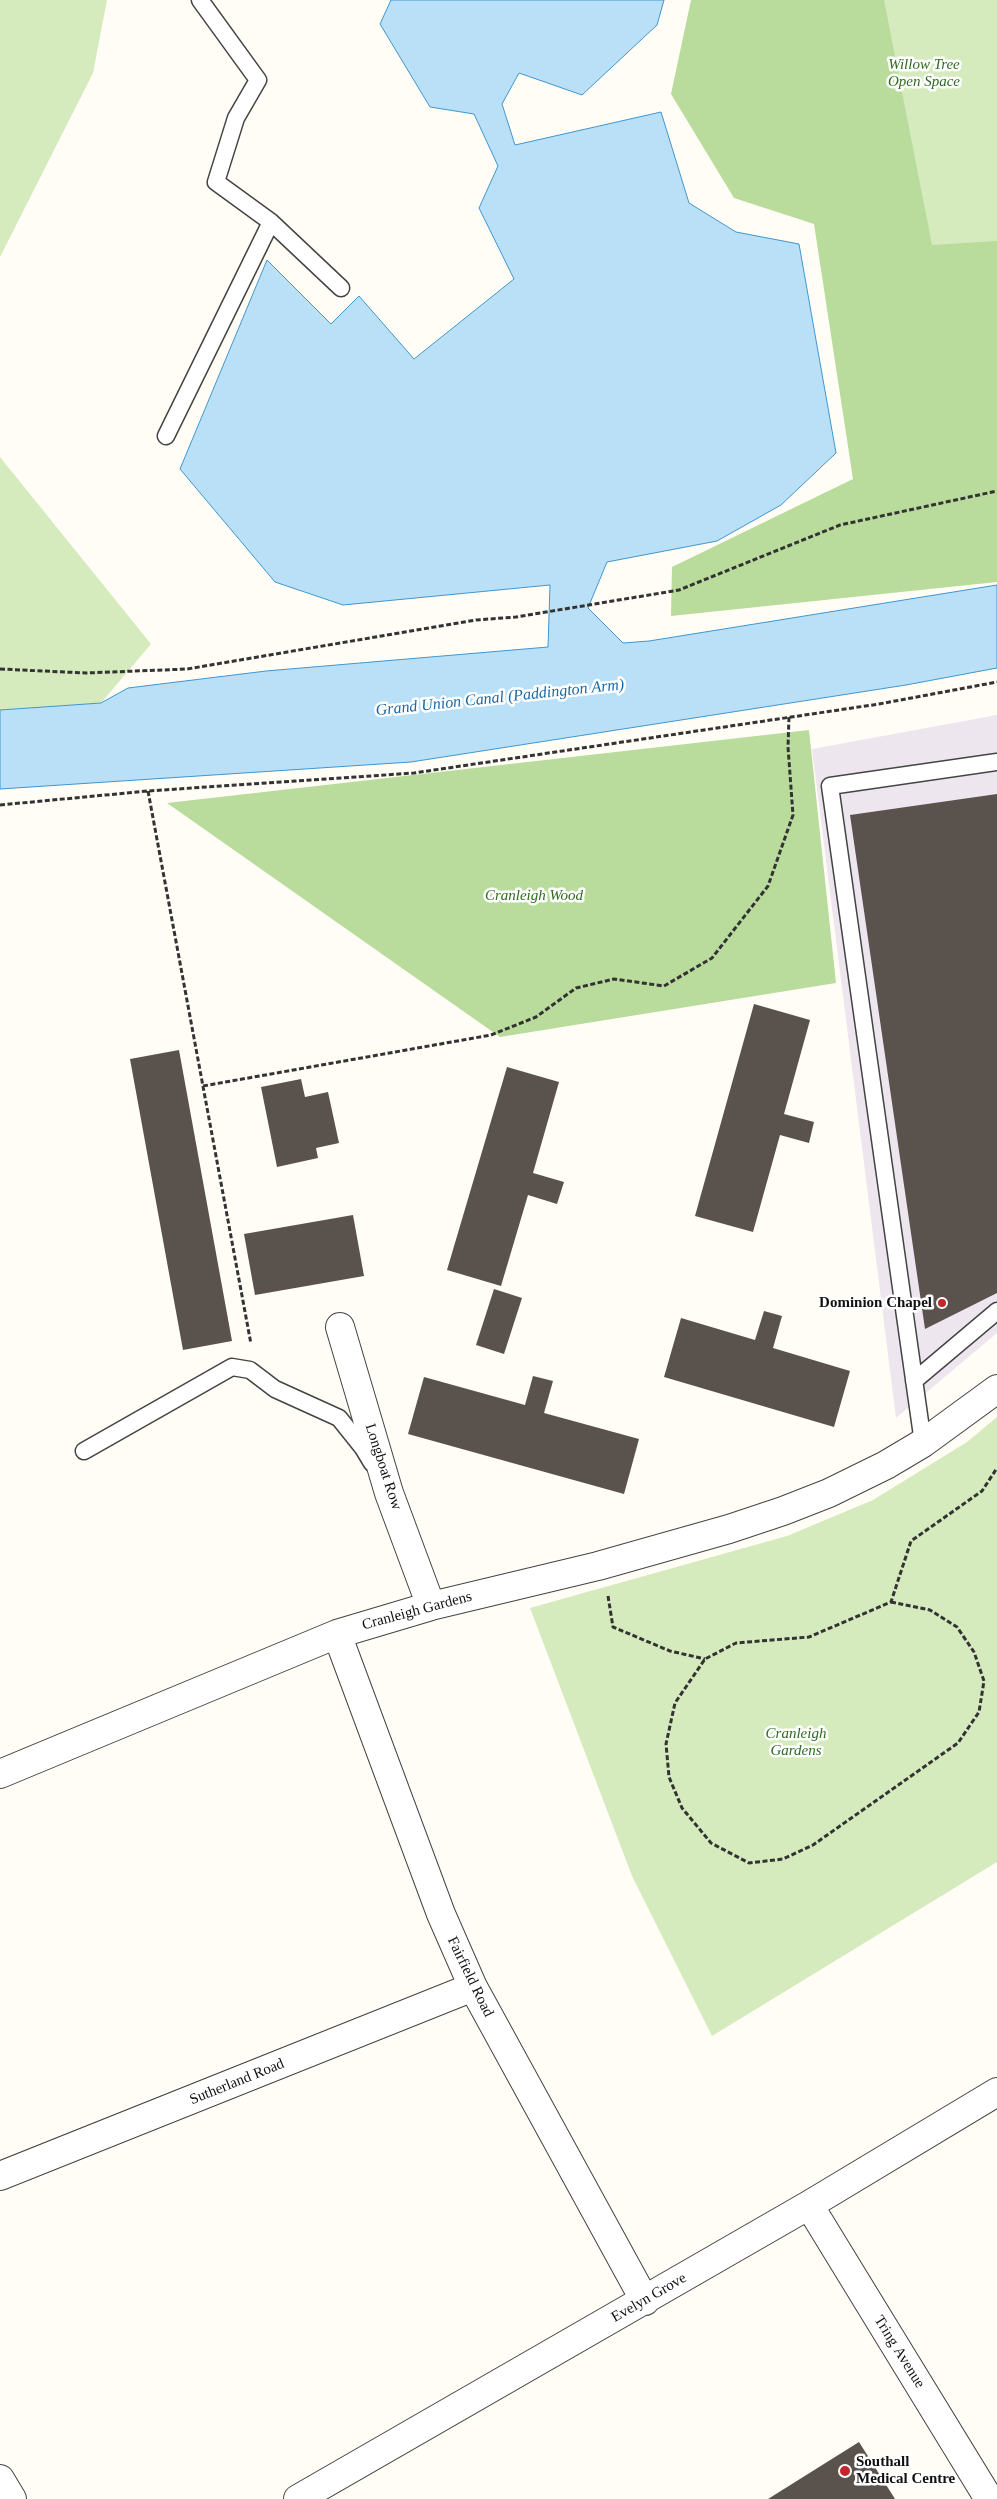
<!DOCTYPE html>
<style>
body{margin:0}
canvas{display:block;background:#fffdf5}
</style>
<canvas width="997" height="2499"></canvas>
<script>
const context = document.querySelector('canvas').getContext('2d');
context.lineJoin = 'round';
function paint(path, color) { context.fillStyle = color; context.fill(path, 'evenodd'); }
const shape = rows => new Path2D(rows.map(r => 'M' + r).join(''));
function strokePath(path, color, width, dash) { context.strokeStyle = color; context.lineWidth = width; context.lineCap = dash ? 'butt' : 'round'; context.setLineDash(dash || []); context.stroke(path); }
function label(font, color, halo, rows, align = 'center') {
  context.font = font + ' Georgia,serif'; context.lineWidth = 5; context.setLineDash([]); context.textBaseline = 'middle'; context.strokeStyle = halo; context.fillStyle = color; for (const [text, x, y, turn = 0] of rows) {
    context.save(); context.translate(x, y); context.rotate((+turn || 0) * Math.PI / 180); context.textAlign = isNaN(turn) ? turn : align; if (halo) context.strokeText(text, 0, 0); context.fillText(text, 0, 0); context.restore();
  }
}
paint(shape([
 [997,715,997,1333,896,1418,812,749]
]), '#eee6ef');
paint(shape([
 [0,0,107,0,93,73,0,257],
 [830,0,997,0,997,573],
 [0,457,151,644,101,703,0,710],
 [997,1417,997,1862,712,2036,632,1876,530,1608,787,1536,873,1500,967,1442]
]), '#d5ebbd');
paint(shape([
 [691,0,884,0,932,245,997,241,997,582,671,616,672,567,853,479,814,224,734,198,671,94],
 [809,730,836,983,500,1037,167,803]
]), '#b9dc9c');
const water = shape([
 [391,0,664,0,657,25,582,95,519,73,502,104,515,145,661,112,689,203,736,232,799,244,836,453,781,505,717,541,607,562,588,608,623,643,649,641,997,585,997,668,906,685,411,762,0,789,0,710,101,703,128,688,266,671,548,647,550,585,343,605,275,582,180,469,267,260,331,324,359,296,414,359,514,279,479,208,498,166,474,114,430,107,380,24,391,0]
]);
paint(water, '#b9e0f7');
strokePath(water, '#3f96cf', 1);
paint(shape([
 [997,794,997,1293,925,1329,850,815],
 [754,1004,810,1020,784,1114,814,1122,809,1143,780,1135,753,1232,695,1216],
 [179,1050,232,1341,183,1350,130,1059],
 [507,1067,559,1082,533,1173,564,1182,557,1204,528,1195,501,1286,447,1270],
 [301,1079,305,1097,328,1092,339,1143,316,1148,318,1158,277,1167,261,1087],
 [353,1215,364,1276,255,1295,244,1234],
 [494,1289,522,1298,504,1354,476,1345],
 [764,1311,782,1316,773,1348,850,1371,834,1427,664,1377,681,1318,755,1340],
 [533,1376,553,1381,544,1413,639,1439,624,1494,408,1434,424,1377,525,1405],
 [859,2442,895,2499,768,2499]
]), '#5a524d');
const service = shape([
 [271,222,341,288],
 [166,436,271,222,216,182,236,118,258,80,200,0],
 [914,1381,997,1311],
 [923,1443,830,786,997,762],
 [84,1451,232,1367,250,1370,275,1389,339,1418,363,1448,372,1463]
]);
const minor = shape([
 [340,1327,389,1493,431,1606],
 [337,1634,441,1914,473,1987,645,2301],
 [0,1774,337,1634,431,1606,598,1566,729,1529,783,1511,829,1493,886,1465,923,1443,997,1389],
 [0,2176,473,1987],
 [809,2205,989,2499],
 [0,2479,12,2499],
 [298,2499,809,2205,997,2092]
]);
strokePath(service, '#444', 19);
strokePath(minor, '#444', 30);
strokePath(shape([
 [0,669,86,673,187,669,476,620,516,617,643,596,679,590,840,525,997,491],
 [148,791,251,1344],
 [0,805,148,791,414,773,879,704,997,682],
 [203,1086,491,1035,536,1017,576,988,614,979,664,986,712,958,768,886,793,815,788,747,789,717],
 [608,1596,613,1627,670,1651,705,1659],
 [891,1602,930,1610,957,1627,974,1652,984,1681,979,1712,958,1743,813,1845,783,1859,749,1863,711,1843,682,1808,669,1777,666,1744,675,1703,705,1659,736,1643,809,1637,891,1602,911,1541,982,1491,997,1468]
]), '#333', 3, [5, 2.5]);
strokePath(service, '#fff', 16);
strokePath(minor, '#fff', 28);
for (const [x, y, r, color] of [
 [942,1303,5,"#c4262e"],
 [845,2471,6,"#c4262e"]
]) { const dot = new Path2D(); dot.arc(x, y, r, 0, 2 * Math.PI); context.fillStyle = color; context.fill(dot); strokePath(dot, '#fff', 2); }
label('italic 15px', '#2f6b1f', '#fff', [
 ["Willow Tree",924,65],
 ["Open Space",924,82],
 ["Cranleigh Wood",534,896],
 ["Cranleigh",796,1734],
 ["Gardens",796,1751]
]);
label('bold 15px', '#111', '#fff', [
 ["Dominion Chapel",932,1303],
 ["Southall",856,2462,"left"],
 ["Medical Centre",856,2479,"left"]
], 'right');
label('15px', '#111', '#fff', [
 ["Longboat Row",383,1467,72],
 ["Cranleigh Gardens",417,1611,-15],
 ["Fairfield Road",470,1977,64],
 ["Sutherland Road",237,2082,-22],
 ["Evelyn Grove",649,2298,-30],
 ["Tring Avenue",899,2352,58]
]);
label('italic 16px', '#1768a6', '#fff', [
 ["Grand Union Canal (Paddington Arm)",500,698,-6]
]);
</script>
